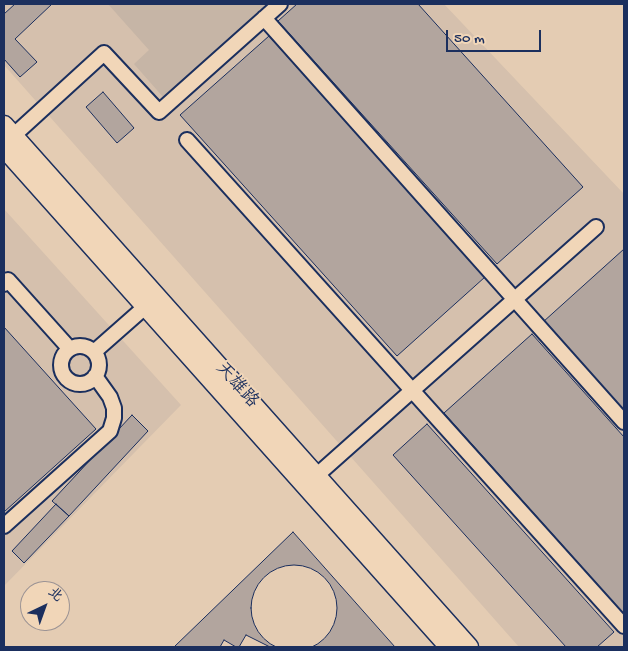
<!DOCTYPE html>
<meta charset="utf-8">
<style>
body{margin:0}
#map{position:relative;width:628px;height:651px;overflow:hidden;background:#e4ccb3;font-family:"Gochi Hand","LXGW WenKai TC",sans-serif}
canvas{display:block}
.frame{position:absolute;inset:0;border:5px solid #1b2f5e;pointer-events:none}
.north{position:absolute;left:20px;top:581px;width:50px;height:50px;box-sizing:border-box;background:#f1d6b8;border:1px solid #9b9394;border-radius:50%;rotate:42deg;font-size:14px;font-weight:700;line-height:20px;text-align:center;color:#1b2f5e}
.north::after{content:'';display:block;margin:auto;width:18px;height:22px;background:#1b2f5e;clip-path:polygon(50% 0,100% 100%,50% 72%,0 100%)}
.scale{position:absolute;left:446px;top:30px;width:95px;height:22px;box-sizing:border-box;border:2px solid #1b2f5e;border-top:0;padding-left:6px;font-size:15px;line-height:18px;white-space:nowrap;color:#1b2f5e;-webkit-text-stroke:4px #f1d6b8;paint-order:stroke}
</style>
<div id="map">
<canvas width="628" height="651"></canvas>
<div class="frame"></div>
<div class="north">北</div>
<div class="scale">50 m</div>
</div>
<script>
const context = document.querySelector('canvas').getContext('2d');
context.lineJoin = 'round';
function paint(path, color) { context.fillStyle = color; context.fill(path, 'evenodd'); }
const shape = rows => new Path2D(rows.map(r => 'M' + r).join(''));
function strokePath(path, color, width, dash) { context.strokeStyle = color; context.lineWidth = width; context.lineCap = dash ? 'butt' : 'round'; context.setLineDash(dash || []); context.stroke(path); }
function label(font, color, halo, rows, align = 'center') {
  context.font = font + ' "Gochi Hand","LXGW WenKai TC",sans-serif'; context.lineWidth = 4; context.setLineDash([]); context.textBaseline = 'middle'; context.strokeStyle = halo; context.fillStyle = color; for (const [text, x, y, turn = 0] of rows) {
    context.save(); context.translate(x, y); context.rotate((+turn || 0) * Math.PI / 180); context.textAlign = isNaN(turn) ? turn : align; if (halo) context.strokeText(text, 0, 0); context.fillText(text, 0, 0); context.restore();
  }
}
paint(shape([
 [5,4,444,4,624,194,624,647,519,647,4,65,4,5],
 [4,209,181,405,4,586]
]), '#d5c0ad');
paint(shape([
 [108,4,268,4,164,98,134,64,149,50]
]), '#c6b5a6');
const building = shape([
 [15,4,52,4,15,39,37,62,20,77,4,59,4,14,15,4],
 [297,4,418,4,583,187,497,264,278,21,297,4],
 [269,36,485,277,397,356,180,115,269,36],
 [103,92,134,128,117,143,86,107,103,92],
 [624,249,624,412,543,322,624,249],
 [4,327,96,429,4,512,4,327],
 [532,334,624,437,624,614,444,413,532,334],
 [132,415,148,431,69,516,52,501,132,415],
 [427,424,614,632,597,647,566,647,393,455,427,424],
 [56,504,69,516,24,563,12,551,56,504],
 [293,532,395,647,174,647,293,532],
 '251 608a43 43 0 1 1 86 0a43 43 0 1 1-86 0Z',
 [246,635,270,647,239,647,246,635],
 [224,640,236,647,220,647,224,640]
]);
paint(building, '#b2a59e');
strokePath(building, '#1b2f5e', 1);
const minor = shape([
 [264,18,624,422],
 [13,136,104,53,159,112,280,4],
 [187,140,624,626],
 [4,284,8,280,69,348],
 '61 365a19 19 0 1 1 38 0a19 19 0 1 1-38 0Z',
 [94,352,145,307],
 [316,476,596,227],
 [4,526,110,431,114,418,114,408,110,397,95,376]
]);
const major = shape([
 [4,125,469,647],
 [4,148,449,647]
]);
strokePath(minor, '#1b2f5e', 18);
strokePath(major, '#1b2f5e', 21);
strokePath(minor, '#f1d6b8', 14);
strokePath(major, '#f1d6b8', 18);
label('18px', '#1b2f5e', '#f1d6b8', [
 ["天雄路",236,386,48]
]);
</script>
